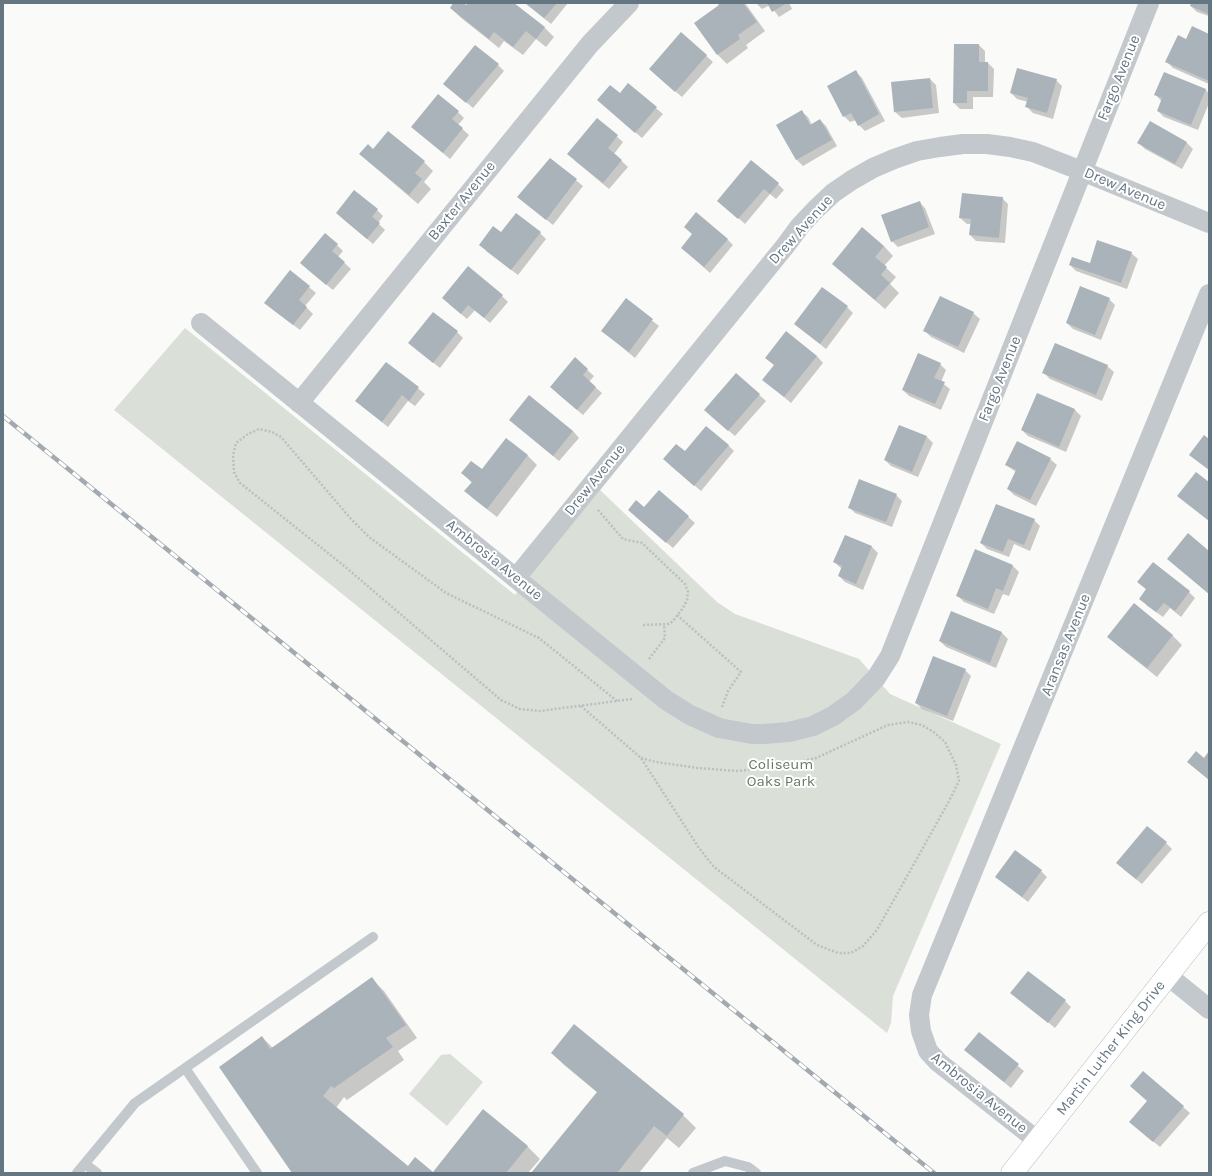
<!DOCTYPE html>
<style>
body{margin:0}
#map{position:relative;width:1212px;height:1176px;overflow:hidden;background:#fafaf8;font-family:Karla,sans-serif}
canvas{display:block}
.frame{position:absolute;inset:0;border:4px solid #657683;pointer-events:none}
</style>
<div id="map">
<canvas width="1212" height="1176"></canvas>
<div class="frame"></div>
</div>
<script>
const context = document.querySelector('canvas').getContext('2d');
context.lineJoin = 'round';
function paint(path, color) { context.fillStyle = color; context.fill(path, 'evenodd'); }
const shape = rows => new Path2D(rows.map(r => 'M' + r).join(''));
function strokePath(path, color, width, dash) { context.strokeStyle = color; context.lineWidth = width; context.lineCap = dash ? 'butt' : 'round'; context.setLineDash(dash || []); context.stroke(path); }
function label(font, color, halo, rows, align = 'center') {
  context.font = font + ' Karla,sans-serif'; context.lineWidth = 4; context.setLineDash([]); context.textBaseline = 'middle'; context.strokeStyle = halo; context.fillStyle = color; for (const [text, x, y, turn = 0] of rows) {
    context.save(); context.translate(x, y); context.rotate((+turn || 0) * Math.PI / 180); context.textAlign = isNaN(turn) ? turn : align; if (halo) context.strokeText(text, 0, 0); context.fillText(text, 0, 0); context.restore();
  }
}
paint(shape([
 [185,328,515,595,600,490,717,602,735,614,859,659,890,694,1001,744,893,996,891,1023,887,1033,114,410],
 [450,1054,483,1082,447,1126,409,1094,441,1055]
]), '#dadfd7');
paint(shape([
 [455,3,462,3,467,7,469,3,512,3,545,28,554,37,546,47,536,39,523,55,504,41,499,48,460,17,451,8],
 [525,3,568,3,551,24],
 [719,3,745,3,765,31,746,45,748,48,727,64,718,55,695,23,721,6],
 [756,3,789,3,792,9,779,17,770,5,762,9],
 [1192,3,1209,3,1209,16,1197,12,1191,6],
 [681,33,713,62,682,97,656,75],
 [1209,35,1209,84,1173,68,1167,62,1187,40],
 [979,45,985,51,985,63,988,63,994,69,993,97,973,97,973,109,960,109,954,103],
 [498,65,504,71,473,108,445,84],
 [856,72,862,78,885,121,865,131,859,125,856,120,850,122,844,116],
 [1164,73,1206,90,1209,94,1209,103,1198,130,1164,117,1158,111,1162,102,1156,95],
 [930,79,936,85,939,113,902,118,895,112],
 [1056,80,1062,86,1053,119,1033,113,1027,107,1028,102,1017,99,1011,93],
 [628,85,663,114,642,138,598,100,620,95],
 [801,111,808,117,812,125,820,120,826,126,837,146,803,166,797,160,777,125],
 [458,112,464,118,458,125,469,135,450,159,412,127],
 [597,119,623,142,614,154,628,167,609,189,574,160],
 [1139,143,1187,143,1193,149,1182,169,1145,149],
 [374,150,424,162,433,171,424,182,431,189,418,204,370,163,360,154],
 [550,159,583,186,553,225,518,197],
 [778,184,784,190,776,199,770,194,745,224,718,200],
 [1002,198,1008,204,1005,243,976,241,970,235,971,224,967,224,960,218],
 [919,202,925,208,935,234,898,247,892,241],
 [377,210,383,216,378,223,385,230,373,244,343,219],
 [540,233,546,239,518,275,486,251,501,234],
 [693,235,727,239,733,245,710,273,682,248],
 [337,245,343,251,338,257,351,269,333,290,307,269],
 [884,246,893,256,884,266,896,277,890,284,899,293,885,309,833,264],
 [1131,253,1138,259,1127,289,1076,271,1070,265,1090,264],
 [291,272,316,293,305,306,313,314,300,330,272,309],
 [502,296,508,302,490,323,475,310,467,319,449,304],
 [1109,299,1115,305,1101,340,1073,329,1067,323],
 [626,300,659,326,635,358,602,331],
 [847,307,853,313,826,349,795,324],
 [973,313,980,319,964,353,931,337,925,331],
 [457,332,463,338,440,368,416,349],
 [817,356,823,363,791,403,764,380,775,366,767,358],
 [575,359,594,376,589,382,602,393,583,415,557,393],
 [386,363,425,394,415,406,408,401,388,427,363,407],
 [940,364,946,370,941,382,950,389,941,410,909,396,903,390],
 [1107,366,1114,372,1102,401,1050,379,1044,373],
 [736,374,766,401,735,436,711,416],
 [1037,394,1075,410,1081,416,1066,452,1028,436,1022,430],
 [510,420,573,431,579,438,559,461],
 [899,426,927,437,933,443,918,477,891,466,885,460],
 [506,439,528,456,537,465,497,517,475,500,465,491,472,483,463,473,482,471],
 [728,445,734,451,701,491,670,465,685,453],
 [1050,459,1057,465,1036,506,1014,495,1008,489,1016,472,1006,465],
 [659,491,695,523,673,548,635,516,645,508],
 [896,495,902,501,892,527,855,513,849,507],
 [1034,520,1040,526,1030,551,1014,544,1009,557,987,549,981,543],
 [845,536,872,547,878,553,863,590,845,582,839,576,842,569,834,562],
 [976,551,1013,566,1019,572,1009,596,1003,594,994,614,964,602,957,595],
 [1209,552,1209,594,1169,559],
 [1138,582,1189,592,1195,598,1181,617,1170,608,1163,617,1146,605,1147,590],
 [1134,605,1173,636,1182,645,1157,677,1118,646,1109,637],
 [952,613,1002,633,1008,639,996,668,946,647,940,641],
 [965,670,971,676,953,721,922,709,916,703],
 [1166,843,1172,849,1142,884,1123,869],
 [1041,871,1047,877,1028,902,996,877],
 [372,979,384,991,417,1038,398,1051,404,1060,347,1100,344,1097,336,1108,409,1167,433,1173,293,1173,262,1037,273,1048],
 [1012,993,1065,1001,1071,1007,1055,1028],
 [574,1025,683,1115,696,1128,679,1148,667,1138,639,1173,532,1173,598,1093,564,1065,552,1053],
 [979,1034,1024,1071,1011,1088,972,1056],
 [1143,1072,1190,1113,1160,1147,1137,1128,1148,1101,1131,1086],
 [483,1110,528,1147,540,1159,528,1173,433,1173]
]), '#0003');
paint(shape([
 [453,3,464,3,466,5,468,3,514,3,545,27,536,39,526,31,513,47,494,32,489,39,450,8],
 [525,3,557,3,544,18],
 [717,3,743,3,757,22,738,35,740,39,717,55,694,23,719,5],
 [767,3,787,3,772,12],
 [1191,3,1209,3,1209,14,1190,6],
 [1192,26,1209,34,1209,81,1165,62,1178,35,1186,39],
 [681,32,707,55,675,92,649,69],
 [954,44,979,44,979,62,988,62,988,91,967,91,967,103,953,103],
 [475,45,499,64,466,103,443,84],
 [1017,68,1057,79,1047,113,1025,107,1028,98,1010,93],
 [856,70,879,114,858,126,851,113,843,117,827,86],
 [1164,72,1206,89,1191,125,1157,111,1162,98,1154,95],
 [930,78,933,108,894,112,891,82],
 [628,83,657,107,635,133,597,100,610,85,620,93],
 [438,94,459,111,452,119,463,128,443,153,411,127],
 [802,110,810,125,820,119,832,140,796,160,776,125],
 [597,118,618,135,608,148,622,160,603,183,567,154],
 [1150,121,1187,142,1175,164,1137,143],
 [388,131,425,161,415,173,422,179,409,195,359,154,368,144,373,149],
 [550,158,577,179,546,220,517,197],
 [751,160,779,183,770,194,764,189,738,219,717,201],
 [354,190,378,209,372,217,380,223,367,239,336,213],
 [962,193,1003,197,999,238,969,235,971,219,959,218],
 [920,201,929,227,891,242,881,215],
 [696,212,728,239,704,267,681,248,692,234,684,227],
 [516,213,541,232,511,270,479,245,493,226,501,232],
 [862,227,884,246,875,257,887,267,881,275,890,283,875,300,832,264],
 [325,233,338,244,332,251,345,262,326,285,300,263],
 [1097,240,1132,252,1121,283,1069,265,1072,257,1090,263],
 [468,266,503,295,484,318,468,305,461,314,442,298],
 [290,270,310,286,299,300,307,307,293,325,264,303],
 [1080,286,1110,298,1095,335,1066,323],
 [822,287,848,306,820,344,794,324],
 [940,296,974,312,958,347,923,331],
 [626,298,653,319,629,352,601,331],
 [433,312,458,331,433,363,408,343],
 [786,331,817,356,784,397,762,380,774,365,765,358],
 [1055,343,1108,365,1096,395,1042,373],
 [918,353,941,363,934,378,945,382,935,404,902,390],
 [575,357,588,369,583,375,596,387,577,410,550,387],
 [386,362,419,387,409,401,402,395,382,422,355,401],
 [736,373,760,394,728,431,704,410],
 [1037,393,1075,409,1059,447,1021,430],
 [529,395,573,431,553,456,509,420],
 [899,425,927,436,912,472,884,460],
 [706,426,729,445,694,486,663,459,676,444,685,451],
 [1204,435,1209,439,1209,470,1189,455],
 [506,438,528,455,487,509,464,491,472,482,461,473,471,461,482,469],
 [1017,441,1051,458,1030,500,1007,489,1016,470,1005,465],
 [1196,472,1209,482,1209,521,1177,496],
 [859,479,897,494,886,522,848,508],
 [659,490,689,516,666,543,628,510,636,500,644,507],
 [996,504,1035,519,1024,545,1008,539,1003,552,980,543],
 [1188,533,1209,551,1209,594,1167,559],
 [845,535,872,546,856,584,838,576,842,566,833,562],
 [975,549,1013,565,1003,591,996,588,988,609,956,596],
 [1153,562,1190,591,1175,611,1164,603,1156,612,1139,599,1146,589,1137,582],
 [1134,603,1173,635,1147,668,1107,637],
 [951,611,1002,632,990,663,939,641],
 [933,656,966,669,947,716,915,703],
 [1196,751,1204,758,1209,751,1209,780,1187,762],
 [1147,826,1167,842,1136,879,1116,863],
 [1015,850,1042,870,1022,897,995,877],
 [1028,971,1066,1000,1048,1023,1010,993],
 [372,977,406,1025,386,1038,393,1047,334,1088,331,1086,323,1096,408,1166,415,1157,433,1172,483,1109,528,1146,506,1173,292,1173,219,1067,262,1036,270,1049],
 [574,1024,684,1114,667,1136,654,1126,617,1173,531,1173,597,1092,551,1053],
 [979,1032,1019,1064,1004,1082,964,1050],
 [1143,1071,1184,1106,1153,1142,1129,1122,1147,1101,1130,1086]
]), '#aab3b9');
const secondary = shape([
 [1012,1173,1209,923]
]);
strokePath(secondary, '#b3babf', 23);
strokePath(shape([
 [598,510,623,539,642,543,685,584,688,592,687,600,683,608,673,621,669,624,643,625],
 [677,615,741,672,728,691,722,707],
 [649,659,665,638,664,624],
 [617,701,539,638,446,593,369,537,351,519,281,437,272,432,259,429,248,434,236,443,233,455,234,472,240,483,343,565,501,700,520,709,540,711,632,699],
 [581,706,641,758,699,848,714,867,817,945,838,953,851,953,863,946,877,930,948,803,959,781,956,765,945,742,935,733,922,725,908,722,888,725,816,758,788,765,737,771,698,768,656,762,641,758]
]), '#bbbfc2', 2.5, [2, 2]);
strokePath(shape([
 [185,1068,257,1173],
 [85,1164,97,1173],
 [77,1173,135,1103,373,937],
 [693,1173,725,1161,748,1167,756,1173]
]), '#c3c8cc', 10);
strokePath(shape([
 [201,323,666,700,690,715,719,728,752,734,764,734,789,732,813,726,833,716,854,701,876,678,890,656,1149,3],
 [299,403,590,44,629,3],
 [516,578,786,245,800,226,816,209,833,193,852,180,873,168,894,159,917,151,940,147,963,144,987,144,1010,147,1033,152,1082,171,1209,223],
 [1167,975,1209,1009],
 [1038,1141,938,1062,928,1051,921,1031,919,1015,922,995,1209,294]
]), '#c3c8cc', 20);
strokePath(secondary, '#fff', 22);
const rail = shape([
 [3,416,934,1173]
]);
strokePath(rail, '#a2aab0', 4.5);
strokePath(rail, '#fff', 3, [9]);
label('15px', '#657683', '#fff', [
 ["Fargo Avenue",1119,78,-68],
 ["Drew Avenue",1125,189,23],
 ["Baxter Avenue",462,201,-51],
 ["Drew Avenue",801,230,-48],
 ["Fargo Avenue",1000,379,-68],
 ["Drew Avenue",595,480,-51],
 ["Ambrosia Avenue",494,560,39],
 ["Aransas Avenue",1066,645,-68],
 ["Martin Luther King Drive",1111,1048,-52],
 ["Ambrosia Avenue",979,1093,39]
]);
label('15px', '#687a64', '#fff', [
 ["Coliseum",781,765],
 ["Oaks Park",781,782]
]);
</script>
